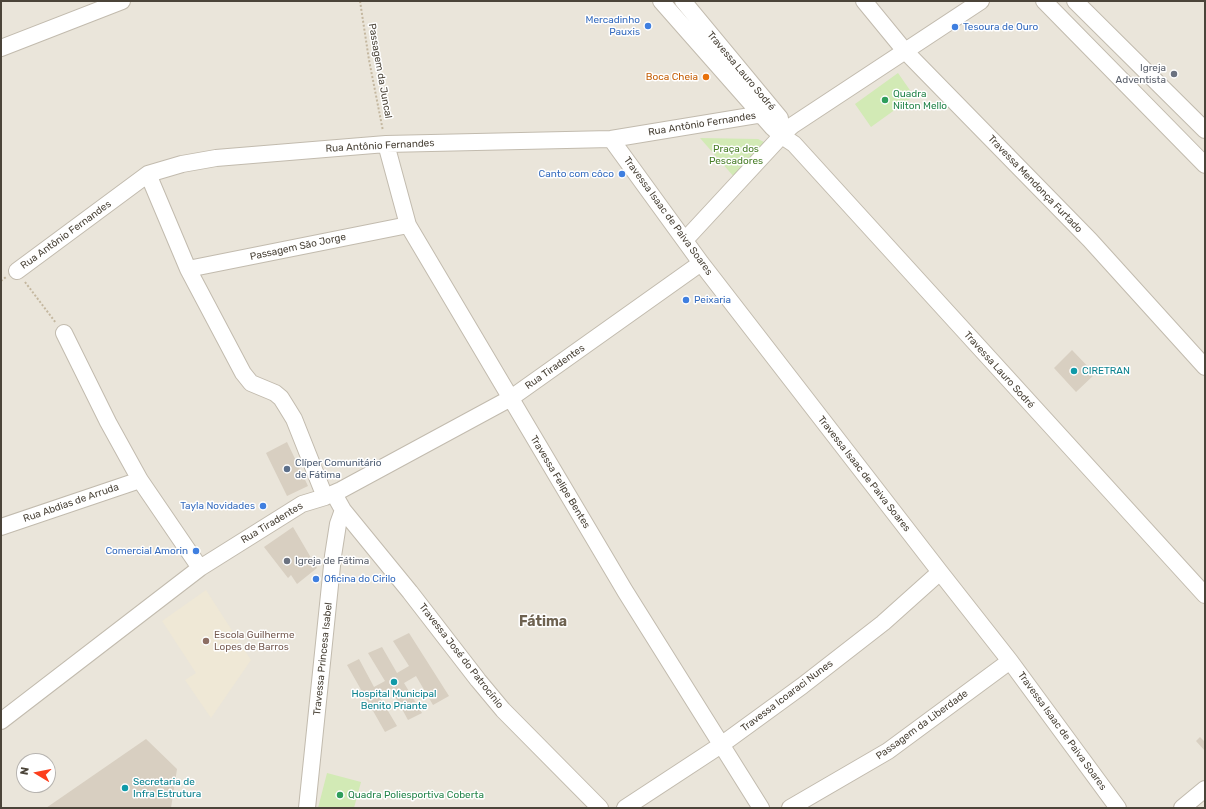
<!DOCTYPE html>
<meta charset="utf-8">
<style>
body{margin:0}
#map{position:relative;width:1206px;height:809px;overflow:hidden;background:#f6f3ec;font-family:Rubik,sans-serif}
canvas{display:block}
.frame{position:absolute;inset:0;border:2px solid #4b4439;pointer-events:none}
.north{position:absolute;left:16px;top:753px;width:40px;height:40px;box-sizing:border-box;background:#fff;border:1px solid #b7b4b0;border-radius:50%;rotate:280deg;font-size:11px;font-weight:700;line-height:16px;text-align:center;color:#4b4439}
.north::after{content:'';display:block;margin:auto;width:14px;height:18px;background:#fc3f1d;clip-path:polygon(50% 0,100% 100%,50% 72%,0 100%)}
</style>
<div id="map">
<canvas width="1206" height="809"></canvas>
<div class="frame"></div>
<div class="north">N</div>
</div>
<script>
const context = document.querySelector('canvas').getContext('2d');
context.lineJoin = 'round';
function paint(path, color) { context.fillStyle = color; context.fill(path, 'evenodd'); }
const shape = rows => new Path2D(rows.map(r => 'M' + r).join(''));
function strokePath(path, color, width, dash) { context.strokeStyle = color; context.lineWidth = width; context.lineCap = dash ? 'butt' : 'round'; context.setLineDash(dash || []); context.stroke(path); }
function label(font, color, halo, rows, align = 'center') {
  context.font = font + ' Rubik,sans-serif'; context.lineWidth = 3; context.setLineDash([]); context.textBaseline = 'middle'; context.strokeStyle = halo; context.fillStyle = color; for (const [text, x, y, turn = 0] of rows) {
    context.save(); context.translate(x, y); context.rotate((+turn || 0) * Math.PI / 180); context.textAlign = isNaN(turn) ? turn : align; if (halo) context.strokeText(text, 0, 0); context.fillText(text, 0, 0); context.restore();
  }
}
paint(shape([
 [1,1,1205,1,1205,808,1,808],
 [24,761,48,761,48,785,24,785]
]), '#eae5da');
paint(shape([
 [206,590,251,660,211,718,185,680,196,673,162,621]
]), '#efe8d6');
paint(shape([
 [898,73,914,96,871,127,855,104],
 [700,138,758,139,764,142,765,145,735,178],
 [327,773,361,782,354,808,318,808]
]), '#d2eab5');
paint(shape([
 [1072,350,1095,374,1076,392,1054,368],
 [287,442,308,486,287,496,266,453],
 [293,527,317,568,297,584,291,575,288,578,264,547],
 [409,633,449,696,433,705,416,676,404,683,422,713,408,720,391,689,379,696,397,726,385,732,347,665,359,659,374,687,385,681,368,653,382,647,397,673,409,666,393,641],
 [1200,737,1205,742,1205,751,1196,741],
 [146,739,177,769,171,808,46,808]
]), '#d8cfc1');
const minor = shape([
 [661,1,772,127,782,136,794,144,1205,595],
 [683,1,780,118],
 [864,1,905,51,1090,240,1205,367],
 [1044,1,1205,165],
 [1075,1,1205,130],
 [1,48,122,1],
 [611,139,701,263,940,572,1010,661,1118,808],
 [386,144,408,225,625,591,761,808],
 [148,174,188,269,243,373,251,383,275,393,281,398,286,406,294,419,325,497],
 [685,240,785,132,793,125,981,1],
 [188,269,408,225],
 [17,271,148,174,182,164,216,158,386,144,611,139,775,112],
 [64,333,108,422,140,480,200,568],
 [334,494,343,510,410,592,478,680,503,710,600,808],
 [1,527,140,480],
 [1,721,200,568,302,504,325,497,341,490,511,398,701,263],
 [307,808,333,556,338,524,343,510],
 [625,808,721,745,802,686,883,623,940,572],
 [790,808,888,751,1010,661],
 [1182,808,1205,789]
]);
strokePath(minor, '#c2bbae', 18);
strokePath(shape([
 [360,1,369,60,383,131],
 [1,281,6,277],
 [25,282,56,323]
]), '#c4b79f', 2, [2, 2]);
strokePath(minor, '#fff', 16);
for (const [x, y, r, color] of [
 [648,26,4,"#3f7fe0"],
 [955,27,4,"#3f7fe0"],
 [1174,74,4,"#6b7280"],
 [706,77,4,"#e8710a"],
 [885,100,4,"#2e9e5b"],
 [622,174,4,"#3f7fe0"],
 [686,300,4,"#3f7fe0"],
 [1074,371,4,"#0f9aa8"],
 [287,469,4,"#5c6f8a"],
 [263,506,4,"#3f7fe0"],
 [196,551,4,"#3f7fe0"],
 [287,561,4,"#6b7280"],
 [316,579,4,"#3f7fe0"],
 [206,641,4,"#8d6e63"],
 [394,682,4,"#0f9aa8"],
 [125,788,4,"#0f9aa8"],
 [340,795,4,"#2e9e5b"]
]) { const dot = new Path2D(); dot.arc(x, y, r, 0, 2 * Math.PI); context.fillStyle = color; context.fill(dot); strokePath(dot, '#fff', 1.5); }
label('10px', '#366cbe', '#fff', [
 ["Mercadinho",640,20],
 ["Pauxis",640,32],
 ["Tesoura de Ouro",963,27,"left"],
 ["Canto com côco",614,174],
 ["Peixaria",694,300,"left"],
 ["Tayla Novidades",255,506],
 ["Comercial Amorin",188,551],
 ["Oficina do Cirilo",324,579,"left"]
], 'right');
label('10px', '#5b616d', '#fff', [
 ["Igreja",1166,68],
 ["Adventista",1166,80],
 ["Igreja de Fátima",295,561,"left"]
], 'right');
label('10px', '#4b4439', '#fff', [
 ["Passagem da Juncal",380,71,80],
 ["Travessa Lauro Sodré",741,71,50],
 ["Rua Antônio Fernandes",702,124,-9],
 ["Rua Antônio Fernandes",380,146,-3],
 ["Travessa Mendonça Furtado",1035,184,46],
 ["Travessa Isaac de Paiva Soares",668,216,54],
 ["Rua Antônio Fernandes",66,235,-36],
 ["Passagem São Jorge",298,247,-12],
 ["Rua Tiradentes",555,367,-35],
 ["Travessa Lauro Sodré",999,370,48],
 ["Travessa Isaac de Paiva Soares",864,474,52],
 ["Travessa Felipe Bentes",560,482,59],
 ["Rua Abdias de Arruda",71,503,-19],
 ["Rua Tiradentes",272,523,-31],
 ["Travessa José do Patrocínio",461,656,52],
 ["Travessa Princesa Isabel",323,659,-84],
 ["Travessa Icoaraci Nunes",787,696,-37],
 ["Passagem da Liberdade",922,725,-36],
 ["Travessa Isaac de Paiva Soares",1062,731,54]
]);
label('10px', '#c56008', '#fff', [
 ["Boca Cheia",698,77]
], 'right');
label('10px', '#27864d', '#fff', [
 ["Quadra",893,94],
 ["Nilton Mello",893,106],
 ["Quadra Poliesportiva Coberta",348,795]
], 'left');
label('10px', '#4a7f2a', '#fff', [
 ["Praça dos",736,149],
 ["Pescadores",736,161]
]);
label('10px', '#0d838f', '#fff', [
 ["CIRETRAN",1082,371],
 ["Hospital Municipal",394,694,"center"],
 ["Benito Priante",394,706,"center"],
 ["Secretaria de",133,782],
 ["Infra Estrutura",133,794]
], 'left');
label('10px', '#4e5e75', '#fff', [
 ["Clíper Comunitário",295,463],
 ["de Fátima",295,475]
], 'left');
label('10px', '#785e54', '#fff', [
 ["Escola Guilherme",214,635],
 ["Lopes de Barros",214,647]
], 'left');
label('bold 14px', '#6e6250', '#fff', [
 ["Fátima",543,622]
]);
</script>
